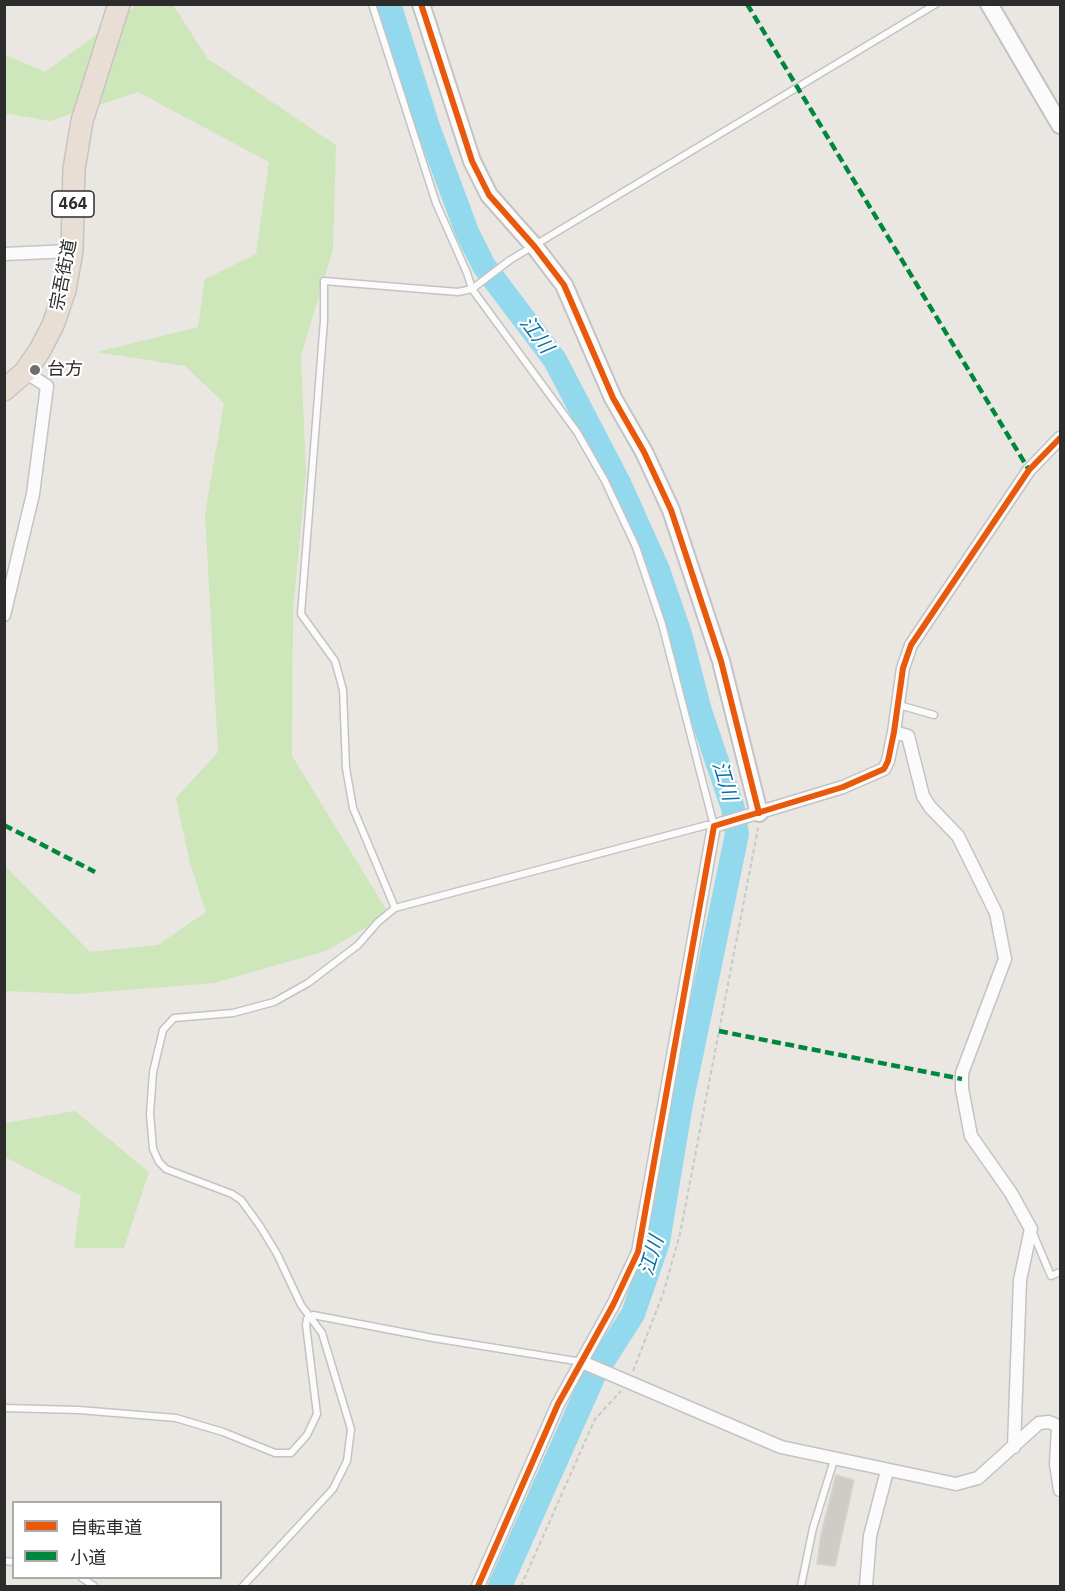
<!DOCTYPE html>
<meta charset="utf-8">
<style>
body{margin:0}
#map{position:relative;width:1065px;height:1591px;overflow:hidden;background:#eae6e2;font-family:"IBM Plex Sans","Noto Sans JP",sans-serif}
canvas{display:block}
.frame{position:absolute;inset:0;border:6px solid #2c2c2c;pointer-events:none}
.legend{position:absolute;left:12px;top:1501px;width:210px;height:78px;box-sizing:border-box;background:#fff;border:2px solid #ababab;margin:0;padding:8px 10px;list-style:none;font-size:18px;color:#2c2c2c}
.legend li{display:flex;align-items:center;gap:12px;height:30px}
.legend b{width:30px;border:2px solid #ababab}
</style>
<div id="map">
<canvas width="1065" height="1591"></canvas>
<div class="frame"></div>
<ul class="legend">
<li><b style="height:8px;background:#e8590c"></b>自転車道</li>
<li><b style="height:8px;background:#00873e"></b>小道</li>
</ul>
</div>
<script>
const context = document.querySelector('canvas').getContext('2d');
context.lineJoin = 'round';
function paint(path, color) { context.fillStyle = color; context.fill(path, 'evenodd'); }
const shape = rows => new Path2D(rows.map(r => 'M' + r).join(''));
function strokePath(path, color, width, dash) { context.strokeStyle = color; context.lineWidth = width; context.lineCap = dash ? 'butt' : 'round'; context.setLineDash(dash || []); context.stroke(path); }
function label(font, color, halo, rows, align = 'center') {
  context.font = font + ' "IBM Plex Sans","Noto Sans JP",sans-serif'; context.lineWidth = 4.5; context.setLineDash([]); context.textBaseline = 'middle'; context.strokeStyle = halo; context.fillStyle = color; for (const [text, x, y, turn = 0] of rows) {
    context.save(); context.translate(x, y); context.rotate((+turn || 0) * Math.PI / 180); context.textAlign = isNaN(turn) ? turn : align; if (halo) context.strokeText(text, 0, 0); context.fillText(text, 0, 0); context.restore();
  }
}
paint(shape([
 [137,5,173,5,208,59,336,145,333,249,301,356,306,473,293,611,292,756,389,914,326,951,214,983,77,994,5,991,4,865,90,952,158,945,206,912,190,863,176,798,218,752,205,513,224,403,185,366,97,352,198,327,205,279,256,254,269,162,138,92,50,121,4,113,5,55,45,72],
 [75,1111,149,1172,124,1248,74,1248,81,1196,5,1157,5,1123]
]), '#cde6ba');
strokePath(shape([
 [389,4,428,127,467,232,484,266,555,360,619,483,658,570,680,634,700,711,733,808,737,834,681,1104,658,1242,633,1314,594,1375,500,1586]
]), '#93d9ee', 24);
const building = shape([
 [836,1475,854,1480,835,1566,817,1564,821,1535,836,1475]
]);
paint(building, '#cfccc8');
strokePath(building, '#d5d2ce', 1.5);
const lane = shape([
 [372,4,436,203,467,273,472,289,577,432,605,481,636,547,662,624,714,826,707,825,395,908],
 [899,705,934,715],
 [1032,1231,1051,1276,1060,1272],
 [4,1408,79,1410,176,1418,223,1432,275,1453,291,1453,307,1435,317,1414,306,1325,307,1319,313,1315,433,1338,582,1362],
 [4,1561,14,1562],
 [82,1578,94,1586],
 [243,1586,333,1489,347,1461,351,1429,322,1333,301,1305,277,1254,260,1226,241,1200,232,1194,166,1169,159,1162,153,1149,150,1114,153,1072,163,1030,174,1018,233,1013,274,1002,308,983,358,945,378,922,395,908,353,808,346,768,343,690,335,661,301,614,324,320,324,281,458,292,472,289,510,260,936,4],
 [801,1586,813,1528,834,1460]
]);
const street = shape([
 [4,254,72,251],
 [4,615,33,494,47,386,25,372],
 [894,732,908,736,923,796,930,807,958,836,996,913,1005,959,962,1073,962,1089,971,1136,1011,1193,1031,1229,1020,1280,1014,1447],
 [582,1362,781,1447,956,1484,978,1478,1039,1423,1049,1422,1058,1426,1056,1464,1060,1490],
 [478,1586,558,1404,613,1305,638,1252,714,826,843,787,884,769,888,761,894,732,903,668,911,645,1029,470,1060,438],
 [866,1586,870,1536,887,1471]
]);
const secondary = shape([
 [421,4,472,161,489,195,535,247,564,285,613,398,644,452,671,510,721,661,759,813],
 [989,4,1060,125]
]);
const highway = shape([
 [4,390,25,372,40,350,53,325,65,290,72,251,74,169,82,121,119,4]
]);
strokePath(lane, '#c4c3c3', 9);
strokePath(street, '#c4c3c3', 15);
strokePath(secondary, '#c4c3c3', 20);
strokePath(highway, '#c6c4c2', 24);
strokePath(shape([
 [633,1371,663,1294,680,1234,758,828],
 [521,1586,595,1419,621,1391]
]), '#c8c8c7', 2, [4.5, 3]);
strokePath(lane, '#fcfbfb', 6);
strokePath(street, '#fcfbfb', 12);
strokePath(secondary, '#fcfbfb', 16);
strokePath(highway, '#e9ded4', 21);
strokePath(shape([
 [747,4,1029,470],
 [4,825,95,872],
 [719,1031,962,1079]
]), '#00873e', 4.5, [9, 4.5]);
strokePath(shape([
 [421,4,472,161,489,195,535,247,564,285,613,398,644,452,671,510,721,661,759,813],
 [478,1586,558,1404,613,1305,638,1252,714,826,843,787,884,769,888,761,894,732,903,668,911,645,1029,470,1060,438]
]), '#e8590c', 6);
for (const [x, y, r, color] of [
 [35,370,6,"#6e6d6c"]
]) { const dot = new Path2D(); dot.arc(x, y, r, 0, 2 * Math.PI); context.fillStyle = color; context.fill(dot); strokePath(dot, '#fff', 2); }
for (const [x, y, w] of [
 [73,204,42]
]) { const box = new Path2D(); box.roundRect(x - w / 2, y - 13, w, 26, 4.5); context.fillStyle = '#fff'; context.fill(box); strokePath(box, '#2c2c2c', 1.5); }
label('bold 16px', '#2c2c2c', null, [
 ["464",73,204]
]);
label('18px', '#2c2c2c', '#fff', [
 ["宗吾街道",64,275,-79]
]);
label('18px', '#2c2c2c', '#fff', [
 ["台方",47,370]
], 'left');
label('italic 20px', '#0872a4', '#fff', [
 ["江川",536,335,53],
 ["江川",724,781,73],
 ["江川",652,1256,-73]
]);
</script>
